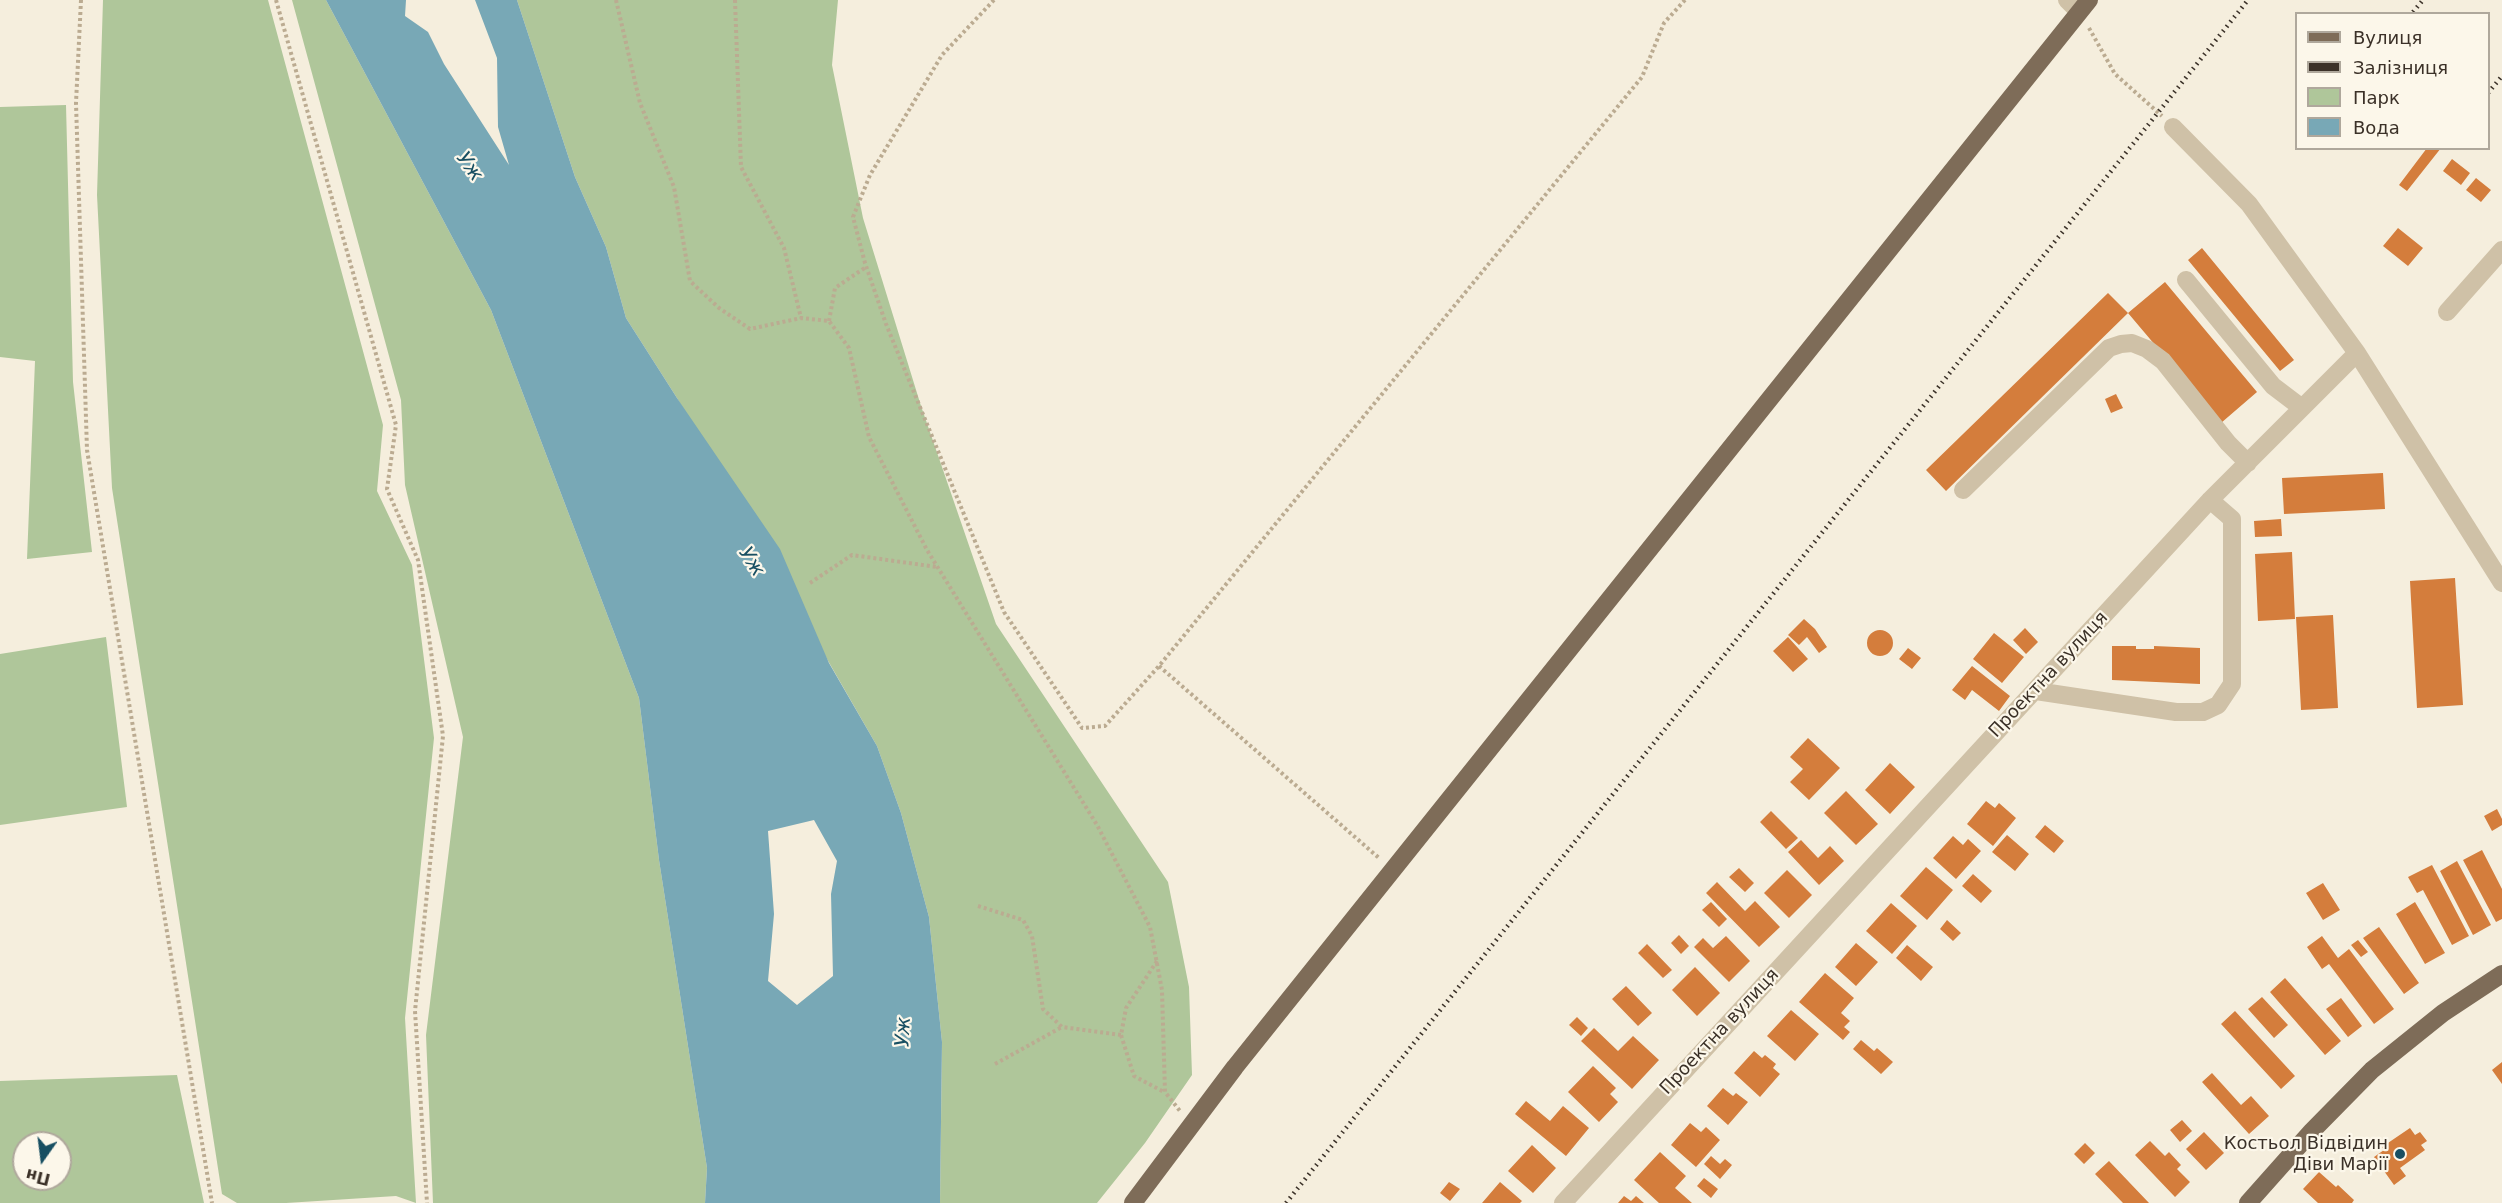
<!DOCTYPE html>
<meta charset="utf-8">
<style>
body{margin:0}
#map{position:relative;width:2502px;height:1203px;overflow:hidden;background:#f5eedd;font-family:"DejaVu Sans",sans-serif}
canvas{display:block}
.legend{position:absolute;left:2295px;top:12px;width:195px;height:138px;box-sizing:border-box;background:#fcf7ea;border:2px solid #afa89c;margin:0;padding:8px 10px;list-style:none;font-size:18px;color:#3b3128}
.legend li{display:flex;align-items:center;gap:12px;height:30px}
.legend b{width:30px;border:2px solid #afa89c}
.north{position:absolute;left:12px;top:1131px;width:60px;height:60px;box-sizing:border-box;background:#fcf7ea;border:2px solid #afa89c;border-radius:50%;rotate:194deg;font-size:16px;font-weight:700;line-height:24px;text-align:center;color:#3b3128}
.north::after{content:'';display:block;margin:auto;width:21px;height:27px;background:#184f62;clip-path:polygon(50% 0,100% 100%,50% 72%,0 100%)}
</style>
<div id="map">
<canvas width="2502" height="1203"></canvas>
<ul class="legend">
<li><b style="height:8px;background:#7e6c58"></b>Вулиця</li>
<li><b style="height:8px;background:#3b3128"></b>Залізниця</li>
<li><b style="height:16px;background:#afc69a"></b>Парк</li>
<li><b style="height:16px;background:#78a8b6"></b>Вода</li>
</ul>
<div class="north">Пн</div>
</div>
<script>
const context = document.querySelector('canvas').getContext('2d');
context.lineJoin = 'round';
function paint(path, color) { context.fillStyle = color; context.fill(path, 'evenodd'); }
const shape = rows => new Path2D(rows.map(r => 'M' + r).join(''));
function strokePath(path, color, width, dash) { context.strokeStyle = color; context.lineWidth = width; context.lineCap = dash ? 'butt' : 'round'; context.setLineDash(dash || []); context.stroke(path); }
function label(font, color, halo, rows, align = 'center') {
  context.font = font + ' "DejaVu Sans",sans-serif'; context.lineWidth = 4.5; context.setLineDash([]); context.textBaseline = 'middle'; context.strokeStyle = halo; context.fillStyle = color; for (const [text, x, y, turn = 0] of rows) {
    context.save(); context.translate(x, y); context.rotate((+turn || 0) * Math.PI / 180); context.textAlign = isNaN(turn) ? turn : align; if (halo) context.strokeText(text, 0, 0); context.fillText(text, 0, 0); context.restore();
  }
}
paint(shape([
 [103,0,268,0,383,425,377,491,412,565,434,738,405,1018,416,1203,396,1196,286,1203,237,1203,222,1194,112,488,97,195],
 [292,0,326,0,491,310,639,698,659,860,707,1168,705,1203,433,1203,426,1035,463,737,405,485,401,400],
 [517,0,838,0,832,65,863,218,921,406,996,624,1168,882,1189,987,1192,1075,1145,1143,1097,1203,940,1203,942,1042,929,917,901,813,877,746,677,398,626,318,606,247,575,177],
 [66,105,73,382,92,552,27,559,35,361,0,357,0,107],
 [106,637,127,807,0,825,0,654],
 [177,1075,204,1203,0,1203,0,1081],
 [24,1143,60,1143,60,1179,24,1179]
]), '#afc69a');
paint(shape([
 [326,0,406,0,405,16,428,32,444,64,509,165,498,127,497,58,475,0,517,0,575,177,606,247,626,318,677,398,780,549,829,663,877,746,901,813,929,917,942,1042,940,1203,705,1203,707,1168,659,860,639,698,491,310],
 [814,820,837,861,831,894,833,976,797,1005,768,981,774,914,768,831]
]), '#78a8b6');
paint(shape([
 [2427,148,2441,148,2407,191,2399,185],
 [2452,159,2470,173,2461,185,2443,171],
 [2476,178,2491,190,2481,202,2466,190],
 [2398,228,2423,248,2408,266,2383,246],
 [2202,248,2294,360,2280,371,2188,260],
 [2165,282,2257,392,2221,423,2128,313,1946,491,1926,470,2108,293,2128,313],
 [2116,394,2123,408,2111,413,2105,399],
 [2383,473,2385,509,2284,514,2282,478],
 [2281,519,2282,536,2255,537,2254,521],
 [2292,552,2295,619,2258,621,2255,554],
 [2455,578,2463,705,2417,708,2410,581],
 [2333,615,2338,708,2301,710,2296,617],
 [1804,619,1815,629,1827,647,1819,653,1807,637,1799,645,1788,635],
 [2025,628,2038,642,2026,654,2013,640],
 '1867 643a13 13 0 1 1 26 0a13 13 0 1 1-26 0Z',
 [1994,633,2024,657,2002,683,1973,659],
 [1788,637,1808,659,1793,672,1773,651],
 [2112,646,2136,646,2136,649,2154,649,2154,646,2200,648,2200,684,2112,680],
 [1908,648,1921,658,1912,669,1899,659],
 [1972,666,2010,696,1999,711,1972,690,1965,700,1952,690],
 [1808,738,1840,768,1809,800,1790,782,1803,769,1790,757],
 [1890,763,1915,787,1890,814,1865,790],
 [1846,791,1878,824,1856,845,1824,813],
 [1986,801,1995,808,1999,803,2016,818,1993,846,1967,824],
 [2497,809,2502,819,2502,825,2492,831,2484,816],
 [1771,811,1798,838,1786,849,1760,822],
 [2045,825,2064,841,2054,853,2035,837],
 [2007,835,2029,854,2015,871,1992,852],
 [1953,836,1963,845,1968,839,1981,851,1956,879,1933,858],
 [1801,840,1818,858,1830,846,1844,861,1819,885,1788,852],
 [2482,850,2502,889,2502,919,2496,922,2463,860],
 [2457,861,2491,925,2473,935,2440,871],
 [2432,865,2469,936,2452,945,2423,890,2417,893,2408,877],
 [1926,867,1953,890,1927,920,1900,896],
 [1739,868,1754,883,1745,892,1729,877],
 [1787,870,1812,895,1789,918,1764,893],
 [1973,874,1992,891,1981,903,1962,886],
 [1717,882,1745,911,1755,901,1780,927,1759,947,1706,893],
 [2323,883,2340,910,2323,920,2306,893],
 [1711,902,1727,919,1719,927,1702,910],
 [2415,902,2445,953,2425,964,2396,914],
 [1891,903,1917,926,1892,954,1866,931],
 [1947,920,1961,933,1953,941,1940,929],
 [2379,927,2419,983,2404,994,2363,938],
 [1679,935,1689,946,1681,954,1671,943],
 [1726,936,1750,961,1729,982,1694,947,1703,938,1713,948],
 [2322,936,2338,958,2349,949,2394,1009,2374,1024,2329,964,2322,969,2307,947],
 [2358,940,2368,952,2361,957,2351,945],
 [1856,943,1878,962,1856,986,1835,967],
 [1647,944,1672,970,1663,978,1638,953],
 [1907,945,1933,967,1921,981,1896,958],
 [1695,967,1720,993,1697,1016,1672,990],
 [1825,973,1854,998,1841,1013,1850,1021,1844,1027,1850,1032,1843,1040,1799,1002],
 [2285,978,2341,1041,2325,1055,2270,992],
 [1626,986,1652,1013,1638,1026,1612,999],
 [2262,997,2288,1025,2274,1038,2248,1009],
 [2341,998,2362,1026,2348,1037,2326,1009],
 [1791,1010,1819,1034,1795,1061,1767,1036],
 [2235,1011,2295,1076,2281,1089,2221,1024],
 [1577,1017,1588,1028,1581,1036,1569,1025],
 [1594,1028,1618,1051,1633,1036,1659,1060,1632,1089,1581,1041],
 [1861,1040,1874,1051,1877,1048,1893,1062,1881,1074,1853,1049],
 [1754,1051,1762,1058,1765,1055,1776,1064,1773,1068,1780,1074,1760,1097,1734,1073],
 [2502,1062,2502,1084,2492,1070],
 [1593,1066,1616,1088,1610,1094,1618,1102,1599,1122,1568,1092],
 [2212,1073,2241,1105,2251,1096,2269,1116,2249,1134,2202,1082],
 [1723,1088,1733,1096,1736,1093,1748,1102,1728,1125,1707,1106],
 [1526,1101,1550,1121,1563,1106,1589,1128,1566,1156,1515,1114],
 [2182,1120,2192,1131,2180,1142,2170,1130],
 [1690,1123,1701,1132,1706,1127,1720,1140,1696,1167,1671,1145],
 [2410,1128,2415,1135,2420,1132,2427,1141,2421,1145,2425,1150,2400,1168,2406,1176,2394,1185,2374,1157,2384,1150,2382,1147],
 [2204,1132,2224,1153,2206,1170,2186,1149],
 [2150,1141,2165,1156,2169,1152,2181,1165,2177,1169,2190,1182,2175,1197,2135,1155],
 [2085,1143,2095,1153,2084,1164,2074,1154],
 [1532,1145,1556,1168,1533,1193,1508,1171],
 [1660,1152,1686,1176,1675,1188,1692,1203,1659,1203,1634,1180],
 [1711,1156,1720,1164,1725,1159,1732,1165,1720,1179,1704,1164],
 [2109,1161,2149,1203,2123,1203,2095,1174],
 [2319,1172,2336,1187,2338,1185,2354,1200,2352,1203,2318,1203,2303,1189],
 [1704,1178,1718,1189,1711,1198,1697,1186],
 [1449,1182,1460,1189,1450,1201,1440,1193],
 [1500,1182,1522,1201,1520,1203,1482,1203],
 [1624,1196,1631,1201,1636,1196,1644,1203,1618,1203]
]), '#d47d3c');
strokePath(shape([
 [81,0,76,103,87,450,212,1203],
 [276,0,396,425,387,489,418,560,443,736,415,1011,427,1203],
 [616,0,640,103,674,187,690,281,719,308,750,329,801,318,829,321,849,348,869,437,927,550,1097,825,1150,927,1162,990,1165,1092,1180,1111],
 [735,0,741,167,784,248,801,318],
 [994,0,942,55,870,175,853,217,865,263,886,324,1004,612,1082,728,1105,726,1159,666,1642,77,1664,23,1685,0],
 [2089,28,2115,74,2162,116],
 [829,321,835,288,866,267],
 [810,583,852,555,937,567],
 [1159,666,1379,858],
 [978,906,1023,920,1032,936,1043,1009,1062,1027,1121,1035],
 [1157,961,1126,1008,1121,1035,1134,1076,1164,1092],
 [995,1064,1062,1027]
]), '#bbab91', 4, [3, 3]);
strokePath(shape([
 [2067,0,2079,12],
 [2173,127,2249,204,2357,353],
 [2186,280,2273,386,2302,408],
 [2447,312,2502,250],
 [1963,490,2109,348,2121,344,2132,343,2147,349,2163,361,2228,443,2248,463],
 [2036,691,2176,712,2203,712,2218,705,2232,684,2232,519,2210,500],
 [1563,1203,2210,500,2357,353,2502,583]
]), '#cfc1a7', 18);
strokePath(shape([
 [1133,1203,1235,1067,2089,0],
 [2248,1203,2312,1131,2372,1070,2443,1013,2502,974]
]), '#7e6c58', 18);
strokePath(shape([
 [2413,12,2423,0],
 [2488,93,2502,76],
 [1286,1203,2248,0]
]), '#3b3128', 4.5, [1.5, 4.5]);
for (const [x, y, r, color] of [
 [2400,1154,6,"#184f62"]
]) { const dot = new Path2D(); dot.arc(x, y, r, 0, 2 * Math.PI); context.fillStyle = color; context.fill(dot); strokePath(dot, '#fcf7ea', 2); }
label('18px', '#3b3128', '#fcf7ea', [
 ["Проектна вулиця",2049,675,-47],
 ["Проектна вулиця",1720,1032,-47]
]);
label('18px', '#3b3128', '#fcf7ea', [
 ["Костьол Відвідин",2388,1144],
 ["Діви Марії",2388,1165]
], 'right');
label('italic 20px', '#184f62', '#fcf7ea', [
 ["Уж",469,167,54],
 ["Уж",751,562,57],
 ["Уж",904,1032,-87]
]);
</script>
